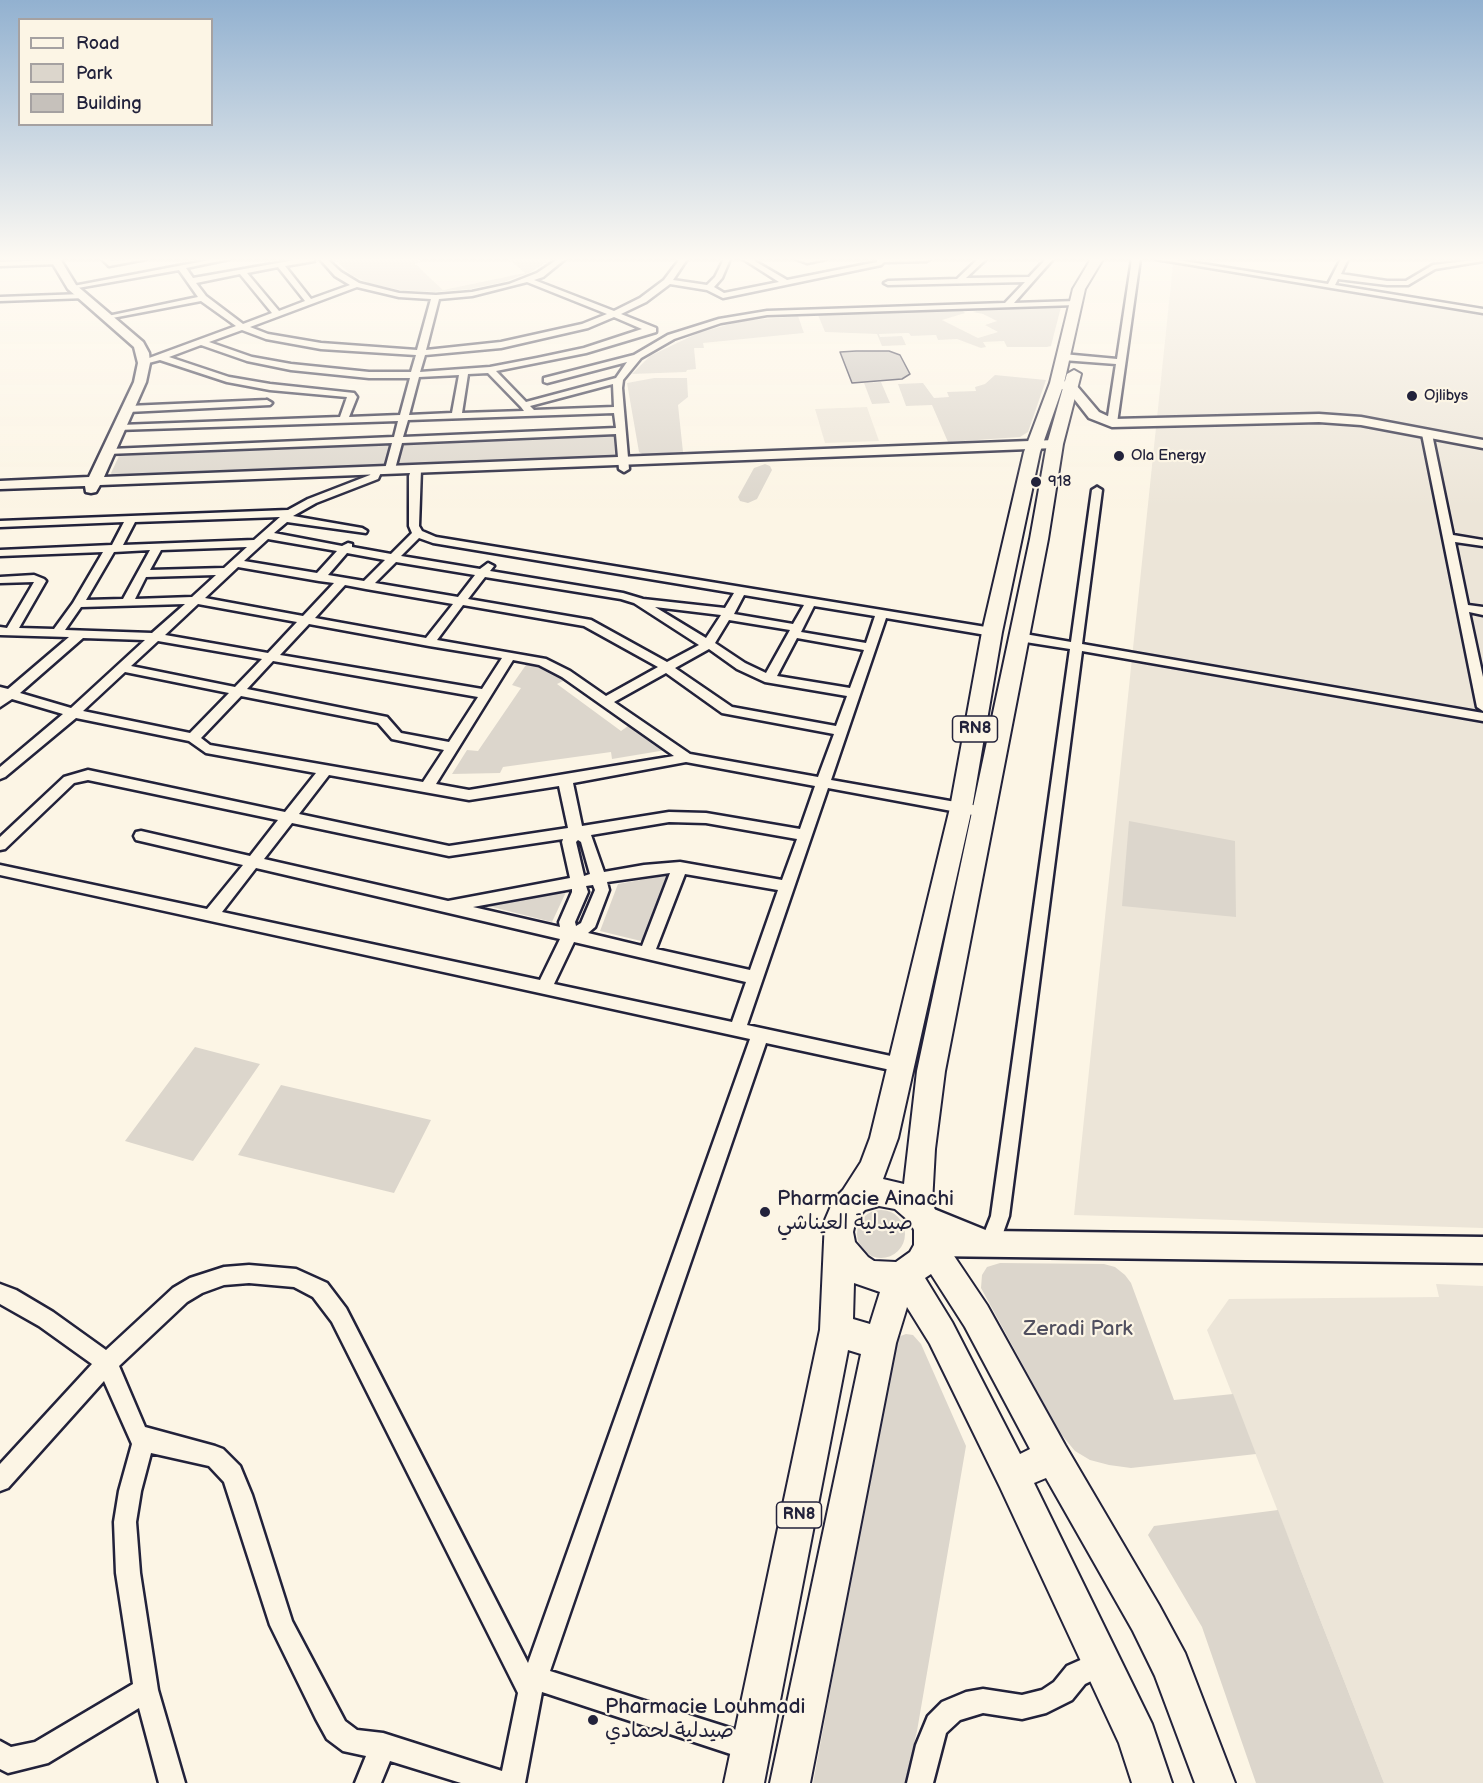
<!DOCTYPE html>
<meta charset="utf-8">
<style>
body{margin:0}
#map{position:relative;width:1483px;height:1783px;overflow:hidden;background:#fcf5e5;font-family:"Balsamiq Sans",sans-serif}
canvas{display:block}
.legend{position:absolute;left:18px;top:18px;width:195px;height:108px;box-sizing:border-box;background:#fcf5e5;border:2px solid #a5a1a1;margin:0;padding:8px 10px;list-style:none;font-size:18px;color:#22223b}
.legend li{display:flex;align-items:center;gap:12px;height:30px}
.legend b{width:30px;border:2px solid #a5a1a1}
</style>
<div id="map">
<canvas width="1483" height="1783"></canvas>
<ul class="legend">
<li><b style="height:8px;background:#fcf5e5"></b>Road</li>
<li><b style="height:16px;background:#dcd6cc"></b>Park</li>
<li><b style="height:16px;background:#c6c1bb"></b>Building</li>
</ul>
</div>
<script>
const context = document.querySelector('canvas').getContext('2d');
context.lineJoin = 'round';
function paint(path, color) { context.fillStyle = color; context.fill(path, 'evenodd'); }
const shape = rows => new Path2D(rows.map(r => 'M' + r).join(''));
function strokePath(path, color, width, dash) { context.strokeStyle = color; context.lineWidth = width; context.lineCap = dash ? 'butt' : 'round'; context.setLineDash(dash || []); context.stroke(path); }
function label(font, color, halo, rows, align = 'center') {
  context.font = font + ' "Balsamiq Sans","Playpen Sans Arabic",sans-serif'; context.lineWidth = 4.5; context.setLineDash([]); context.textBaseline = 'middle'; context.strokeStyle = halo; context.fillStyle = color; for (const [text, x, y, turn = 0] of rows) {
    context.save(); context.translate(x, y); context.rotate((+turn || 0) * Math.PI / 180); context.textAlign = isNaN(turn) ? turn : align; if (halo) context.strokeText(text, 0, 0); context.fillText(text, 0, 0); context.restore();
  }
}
paint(shape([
 [1173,264,1483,314,1483,1228,1074,1215],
 [867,407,879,441,825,443,815,409],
 [1436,1284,1483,1286,1483,1783,1384,1783,1207,1330,1229,1299,1439,1297]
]), '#ece5d8');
paint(shape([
 [335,259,418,259,421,262,415,264,443,290,525,273,509,259,551,259,531,272,504,282,470,289,434,292,400,290,371,284,351,275],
 [1058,306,1061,307,1051,346,1047,347,1007,347,1004,341,983,342,986,347,981,348,957,339,938,340,936,335,911,336,909,333,879,334,880,337,902,336,906,345,882,346,877,334,825,332,818,315,962,310,965,313,942,320,978,338,998,332,985,325,997,321,983,314,973,312,984,309],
 [798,316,804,333,703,343,704,348,694,348,696,369,687,370,686,372,632,374,650,356,698,333,741,321],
 [995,375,1046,380,1028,432,1020,437,948,442,932,405,906,406,898,384,923,383,934,398,949,397,947,392,976,391,975,387,985,384],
 [654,378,687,378,688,397,678,405,683,452,644,455,639,452,627,383],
 [881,382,890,403,872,404,864,383],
 [614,436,615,457,113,477,111,473,119,456,126,453],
 [765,464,770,466,772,470,757,499,748,503,740,501,738,497,754,468],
 [528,662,545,666,565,680,557,684,621,731,628,726,666,750,612,759,611,752,503,767,500,773,452,774,467,750,478,751,521,688,512,685],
 [1129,821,1235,841,1236,917,1122,906],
 [674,874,645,942,600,931,618,884],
 [566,892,552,922,488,906],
 [195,1047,260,1064,193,1161,125,1141],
 [281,1085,431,1120,394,1193,238,1155],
 '857 1234a24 24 0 1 1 48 0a24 24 0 1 1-48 0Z',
 [1000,1263,1104,1264,1115,1267,1125,1275,1131,1283,1174,1400,1233,1394,1256,1454,1131,1468,1109,1465,1090,1460,1075,1451,1060,1433,981,1288,982,1275,987,1267],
 [906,1334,913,1335,921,1344,966,1446,917,1731,905,1783,813,1783,895,1343,898,1337],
 [1278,1510,1300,1568,1384,1783,1256,1783,1202,1627,1148,1535,1154,1526]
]), '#dcd6cc');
const building = shape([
 [856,351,889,351,900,355,910,374,902,379,852,383,840,352,856,351]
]);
paint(building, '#c6c1bb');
strokePath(building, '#22223b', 1.5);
const street = shape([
 [102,259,109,259,111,261,146,259,109,266,102,259],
 [215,259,229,259,186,268,193,278,301,259,314,259,314,261,285,266,311,299,350,285,335,276,320,259,327,259,341,272,359,283,399,293,436,295,472,292,509,284,537,273,558,259,565,259,543,277,534,280,614,311,640,298,664,280,680,259,687,259,673,280,707,285,715,277,724,259,730,259,722,278,714,287,724,293,779,282,743,259,751,259,787,280,877,262,877,259,930,259,926,261,884,262,881,265,723,298,707,290,670,284,646,302,621,314,656,328,656,332,586,353,496,371,526,402,616,378,627,362,547,383,544,382,544,378,634,355,668,335,719,319,767,311,1005,303,1025,282,888,285,884,283,888,281,957,279,978,259,986,259,966,278,1029,277,1046,259,1053,259,1014,303,1076,301,1080,303,1076,305,767,315,721,323,674,339,641,358,623,380,622,388,629,469,624,472,619,469,616,434,402,443,395,469,390,472,385,469,392,443,107,454,107,450,110,449,394,437,398,421,117,430,117,426,120,425,340,417,347,397,270,390,227,382,160,360,141,365,141,361,236,326,201,301,107,319,103,317,198,297,179,270,72,289,68,287,215,259],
 [278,267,305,301,279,311,247,273,278,267],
 [240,274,272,313,243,324,206,296,196,283,240,274],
 [527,282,607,314,582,324,501,342,426,350,439,299,472,296,527,282],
 [357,287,399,297,431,299,417,350,321,343,268,334,250,327,357,287],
 [614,317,642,329,584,348,537,358,490,367,420,372,425,355,501,348,588,328,614,317],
 [242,330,266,339,321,349,416,355,411,372,369,372,291,364,252,357,209,342,242,330],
 [201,345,247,361,291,370,369,378,410,378,400,415,349,417,357,397,354,393,270,384,229,377,169,357,201,345],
 [488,373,521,407,524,411,462,413,468,374,488,373],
 [459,375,452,413,409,415,419,377,459,375],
 [613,384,614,407,534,410,530,406,613,384],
 [614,413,616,428,403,437,408,420,614,413],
 [796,259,826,259,807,263,796,259],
 [1132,259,1140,259,1117,423,1112,426,1107,423,1116,364,1063,360,1059,357,1063,354,1117,359,1132,259],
 [1156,259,1171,259,1328,284,1341,259,1348,259,1341,274,1387,281,1406,281,1433,265,1483,259,1483,261,1435,269,1408,285,1387,285,1338,279,1335,285,1483,309,1483,313,1156,259],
 [56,260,59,260,59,264,0,266,0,262,56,260],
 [83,294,86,294,86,298,0,301,0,297,83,294],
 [267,400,272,403,270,405,128,412,123,409,128,406,267,400],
 [1427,431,1432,434,1453,535,1483,540,1483,546,1455,542,1468,605,1483,607,1483,615,1469,612,1483,677,1483,711,1477,707,1443,538,1422,434,1427,431],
 [416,466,421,469,419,526,422,531,436,537,992,628,998,632,992,636,886,618,831,780,984,807,991,812,984,817,828,788,747,1025,900,1058,906,1060,909,1065,906,1070,900,1072,766,1043,550,1671,752,1735,761,1739,765,1748,761,1757,752,1761,542,1692,525,1783,461,1783,390,1761,381,1783,355,1783,366,1756,343,1751,327,1739,316,1719,270,1625,224,1482,209,1466,151,1453,141,1491,136,1522,140,1573,158,1690,185,1783,159,1783,139,1708,48,1763,8,1773,0,1769,0,1741,11,1747,35,1742,133,1684,116,1573,114,1522,119,1491,132,1444,104,1381,8,1488,0,1491,0,1464,92,1364,39,1326,0,1304,0,1284,16,1290,53,1312,106,1350,173,1288,190,1278,224,1267,249,1265,296,1269,327,1283,346,1308,528,1663,750,1039,0,875,0,865,207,909,243,865,136,840,134,836,136,832,141,831,250,856,278,820,88,780,74,783,5,849,0,850,0,837,64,777,88,770,285,812,316,773,206,753,189,741,76,718,5,777,0,779,0,767,63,714,12,699,0,707,0,687,8,689,69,637,0,635,0,627,7,628,34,582,0,583,0,577,34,575,44,579,46,581,19,628,54,629,73,603,103,552,0,556,0,550,112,545,124,522,0,527,0,521,288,510,308,499,370,475,373,468,377,467,382,470,378,479,316,503,293,516,362,528,367,531,366,533,287,522,274,533,342,546,348,543,352,544,352,547,391,554,412,533,409,526,409,476,412,467,416,466],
 [280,517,254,540,123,545,135,522,280,517],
 [419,538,433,543,734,593,725,608,643,599,623,593,490,571,494,566,488,563,480,569,401,556,419,538],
 [268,539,337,551,317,573,244,561,268,539],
 [247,547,224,568,150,570,161,550,247,547],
 [150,550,123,599,86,600,114,552,150,550],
 [347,553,385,560,364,581,328,575,347,553],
 [396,562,475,575,458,597,375,583,396,562],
 [238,567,319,581,334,583,303,616,205,598,238,567],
 [216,575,192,597,135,599,146,577,216,575],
 [485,577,621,599,634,603,699,645,667,662,591,620,468,599,485,577],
 [345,585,366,589,453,604,426,638,315,618,345,585],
 [744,595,804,605,793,624,734,614,744,595],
 [185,604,152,633,65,630,81,607,185,604],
 [198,604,297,622,268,653,165,635,198,604],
 [463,605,584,626,658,667,606,696,570,671,546,659,437,640,463,605],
 [814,606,875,616,866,643,801,632,814,606],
 [655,607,721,615,706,638,655,607],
 [729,620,790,630,766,673,745,663,715,643,729,620],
 [309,624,429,646,502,658,482,689,280,655,309,624],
 [83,638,145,640,71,708,20,693,83,638],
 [797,638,864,650,850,688,777,676,797,638],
 [158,641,262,659,235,687,131,666,158,641],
 [709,649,737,669,765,682,847,696,836,726,732,707,675,668,709,649],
 [513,660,539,665,562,677,674,756,469,790,436,784,513,660],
 [273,661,478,697,449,742,401,733,387,717,247,689,273,661],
 [125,672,229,693,190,733,83,711,125,672],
 [666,673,722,713,834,734,818,777,690,754,614,702,666,673],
 [241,696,378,723,392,739,444,750,423,782,210,745,201,738,241,696],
 [686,762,815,786,800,829,706,813,669,812,582,826,573,783,686,762],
 [329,775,469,800,559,786,568,828,449,846,299,814,329,775],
 [669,822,706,823,797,839,782,880,680,862,644,865,604,872,591,835,669,822],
 [292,823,449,856,563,839,562,842,570,878,448,901,264,859,292,823],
 [578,840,581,842,590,874,584,876,576,842,578,840],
 [256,868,560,939,540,980,222,912,256,868],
 [670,873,642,946,588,933,595,927,609,890,607,882,670,873],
 [685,874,778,890,750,970,656,949,685,874],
 [593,885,595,890,581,923,576,926,575,922,588,892,586,886,593,885],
 [572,889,572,892,559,922,560,927,473,907,572,889],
 [574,942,746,982,732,1022,554,984,574,942],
 [249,1283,294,1287,313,1297,332,1322,518,1693,502,1771,383,1733,357,1730,345,1721,292,1621,252,1495,240,1466,223,1449,215,1446,145,1427,119,1366,187,1302,202,1293,224,1285,249,1283],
 [1097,487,1102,490,1082,644,1483,713,1483,721,1082,651,1009,1216,997,1250,990,1253,983,1250,980,1244,991,1216,1070,649,1019,641,1013,637,1019,633,1071,642,1092,490,1097,487],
 [1103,1650,1112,1653,1115,1662,1112,1671,1085,1684,1072,1700,1046,1713,1022,1719,983,1713,960,1720,946,1733,933,1783,907,1783,916,1745,928,1716,942,1702,966,1692,983,1689,1022,1695,1042,1690,1054,1682,1067,1666,1103,1650]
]);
const secondary = shape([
 [50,259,60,259,76,285,143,342,149,353,150,363,146,382,104,477,1055,440,1062,444,1055,448,100,485,96,492,91,493,86,492,85,486,0,489,0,481,89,477,134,382,138,363,134,347,68,289,50,259],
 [1057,379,1076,385,1099,412,1114,419,1319,414,1361,417,1483,440,1483,448,1361,425,1319,422,1112,427,1089,418,1068,391,1053,386,1051,383,1053,380,1057,379],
 [924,1205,988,1231,1483,1237,1483,1263,930,1256,921,1252,917,1243,921,1234,928,1231,915,1226,911,1217,915,1208,924,1205]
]);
const primary = shape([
 [1091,259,1103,259,1085,289,1064,383,1040,452,1002,632,972,808,898,1138,883,1179,904,1184,917,1071,1030,539,1047,444,1067,374,1074,370,1081,374,1063,444,1048,539,945,1071,935,1149,932,1203,944,1230,944,1241,987,1305,1065,1445,1159,1605,1185,1653,1235,1783,1195,1783,1155,1676,1133,1631,1046,1478,1034,1483,1152,1724,1172,1783,1132,1783,1119,1743,1000,1487,930,1344,907,1307,896,1343,810,1783,770,1783,861,1354,848,1350,764,1783,724,1783,820,1330,825,1220,834,1199,843,1190,861,1162,870,1138,950,808,982,632,1024,452,1050,383,1073,289,1091,259],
 [879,1206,895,1209,910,1222,914,1230,914,1245,910,1252,896,1262,874,1261,868,1257,855,1242,853,1232,856,1219,865,1210,879,1206],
 [931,1274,965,1327,1030,1449,1020,1454,952,1322,925,1278,931,1274],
 [854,1283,880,1292,870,1324,853,1319,854,1283]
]);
strokePath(street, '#22223b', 5);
strokePath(secondary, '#22223b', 5);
strokePath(primary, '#22223b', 4);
paint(street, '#fcf5e5');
paint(secondary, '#fcf5e5');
paint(primary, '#fcf5e5');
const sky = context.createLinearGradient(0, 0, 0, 508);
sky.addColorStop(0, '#92b1d0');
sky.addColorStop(0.51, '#fefaf3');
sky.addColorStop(1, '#fefaf300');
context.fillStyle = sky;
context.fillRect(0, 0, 1483, 508);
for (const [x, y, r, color] of [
 [1412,396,6,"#22223b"],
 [1119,456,6,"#22223b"],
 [1036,482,6,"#22223b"],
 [765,1212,6,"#22223b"],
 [593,1720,6,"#22223b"]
]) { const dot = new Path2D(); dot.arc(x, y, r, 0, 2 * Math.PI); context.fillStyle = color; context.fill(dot); strokePath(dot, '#fcf5e5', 2); }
label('15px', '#22223b', '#fcf5e5', [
 ["Ojlibys",1424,396],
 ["Ola Energy",1131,456],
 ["918",1048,482]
], 'left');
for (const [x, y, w] of [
 [975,729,45],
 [799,1515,45]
]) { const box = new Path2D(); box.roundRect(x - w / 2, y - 13, w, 26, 4.5); context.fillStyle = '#fcf5e5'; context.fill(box); strokePath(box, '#22223b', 1.5); }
label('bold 16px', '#22223b', null, [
 ["RN8",975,729],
 ["RN8",799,1515]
]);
label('21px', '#22223b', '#fcf5e5', [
 ["Pharmacie Ainachi",777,1200],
 ["صيدلية العيناشي",777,1224],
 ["Pharmacie Louhmadi",605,1708],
 ["صيدلية لحمادي",605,1732]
], 'left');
label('21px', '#504f5f', '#fcf5e5', [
 ["Zeradi Park",1078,1330]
]);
</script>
